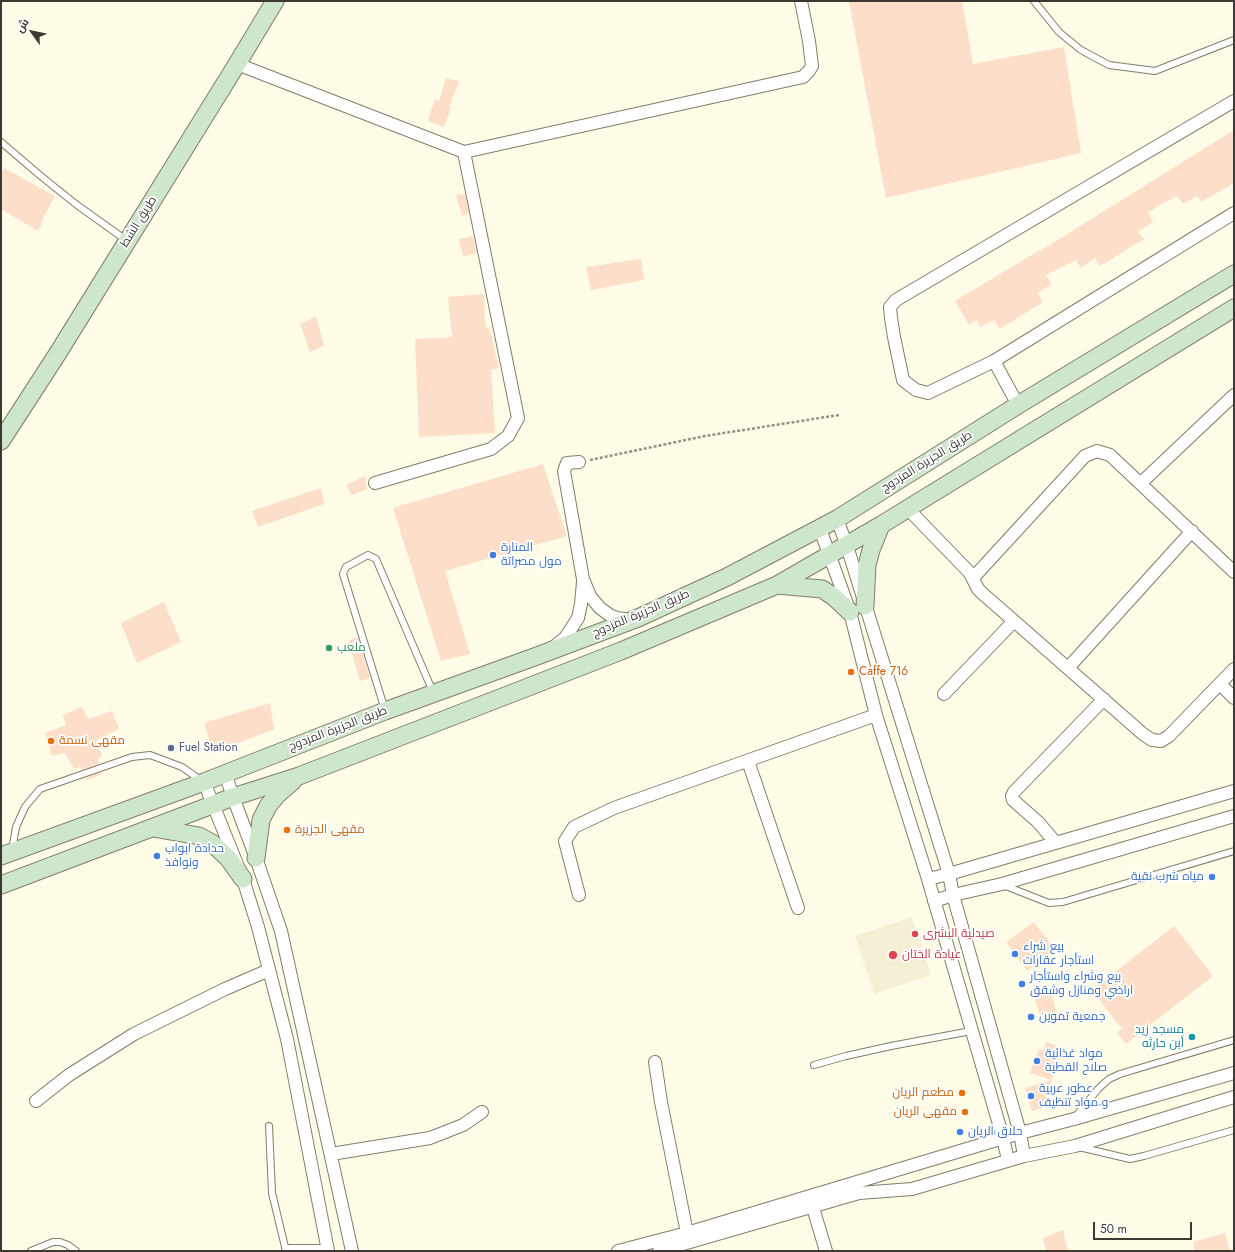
<!DOCTYPE html>
<meta charset="utf-8">
<style>
body{margin:0}
#map{position:relative;width:1235px;height:1252px;overflow:hidden;background:#fefbe6;font-family:Jost,Cairo,sans-serif}
canvas{display:block}
.frame{position:absolute;inset:0;border:2px solid #3b3931;pointer-events:none}
.north{position:absolute;left:12px;top:12px;width:40px;height:40px;-webkit-text-stroke:3px #fff;paint-order:stroke;rotate:303deg;font-size:11px;font-weight:700;line-height:16px;text-align:center;color:#3b3931}
.north::after{content:'';display:block;margin:auto;width:14px;height:18px;background:#3b3931;clip-path:polygon(50% 0,100% 100%,50% 72%,0 100%)}
.scale{position:absolute;left:1093px;top:1222px;width:99px;height:18px;box-sizing:border-box;border:2px solid #3b3931;border-top:0;padding-left:5px;font-size:12px;line-height:14px;white-space:nowrap;color:#3b3931;-webkit-text-stroke:3px #fff;paint-order:stroke}
</style>
<div id="map">
<canvas width="1235" height="1252"></canvas>
<div class="frame"></div>
<div class="north">ش</div>
<div class="scale">50 m</div>
</div>
<script>
const context = document.querySelector('canvas').getContext('2d');
context.lineJoin = 'round';
function paint(path, color) { context.fillStyle = color; context.fill(path, 'evenodd'); }
const shape = rows => new Path2D(rows.map(r => 'M' + r).join(''));
function strokePath(path, color, width, dash) { context.strokeStyle = color; context.lineWidth = width; context.lineCap = dash ? 'butt' : 'round'; context.setLineDash(dash || []); context.stroke(path); }
function label(font, color, halo, rows, align = 'center') {
  context.font = font + ' Jost,Cairo,sans-serif'; context.lineWidth = 3.5; context.setLineDash([]); context.textBaseline = 'middle'; context.strokeStyle = halo; context.fillStyle = color; for (const [text, x, y, turn = 0] of rows) {
    context.save(); context.translate(x, y); context.rotate((+turn || 0) * Math.PI / 180); context.textAlign = isNaN(turn) ? turn : align; if (halo) context.strokeText(text, 0, 0); context.fillText(text, 0, 0); context.restore();
  }
}
paint(shape([
 [912,917,931,975,874,994,855,936]
]), '#f5efd4');
paint(shape([
 [849,1,962,1,973,64,1064,47,1081,153,886,198],
 [446,78,459,81,449,106,451,108,444,127,428,121,435,99,439,101],
 [1234,130,1234,183,1201,202,1197,196,1183,204,1177,196,1156,207,1148,213,1153,222,1138,232,1144,239,1100,266,1095,258,1081,268,1076,260,1046,275,1052,284,1037,293,1043,302,1000,329,994,320,980,327,977,320,969,325,955,301,1040,250,1040,251],
 [4,168,55,196,42,220,43,220,38,231,1,209,1,175],
 [465,194,469,213,462,216,456,195],
 [473,236,477,253,463,257,459,239],
 [641,259,644,280,591,290,586,267],
 [484,294,485,326,490,330,499,368,491,370,495,433,419,437,415,339,452,337,448,297],
 [316,316,324,346,310,352,300,324],
 [543,464,567,536,445,571,470,654,441,661,393,508],
 [365,476,367,489,352,495,346,485],
 [321,488,324,504,258,527,252,511],
 [164,602,181,642,137,663,121,623],
 [358,637,370,678,360,681,348,641],
 [270,703,274,729,213,753,204,723],
 [82,707,88,719,112,711,119,729,96,741,102,755,98,759,99,764,82,770,81,767,74,769,65,753,52,756,45,733,66,725,63,715],
 [101,772,102,774,87,780,86,778],
 [1034,922,1055,950,1027,971,1006,942],
 [1174,926,1213,976,1126,1044,1117,1033,1122,1029,1092,990],
 [1049,988,1058,1017,1042,1022,1033,993],
 [1046,1042,1063,1048,1048,1091,1052,1105,1032,1111,1025,1088,1051,1080,1030,1073,1039,1049,1043,1051],
 [1063,1230,1068,1251,1046,1251,1043,1238],
 [1225,1233,1230,1251,1195,1251,1193,1242]
]), '#fddfc9');
const lane = shape([
 [1034,1,1059,32,1081,50,1109,65,1155,71,1234,40],
 [1,142,42,177,77,205,126,240],
 [385,710,343,574,346,567,368,555,376,559,433,692],
 [12,850,16,827,25,807,40,789,132,757,150,755,182,767,202,781],
 [1003,885,1049,903,1063,902,1234,851],
 [814,1065,846,1056,891,1046,971,1031],
 [1076,1116,1098,1089,1109,1079,1120,1074,1234,1040],
 [269,1126,272,1193,286,1251],
 [1079,1147,1130,1159,1144,1156,1234,1130],
 [285,1248,327,1248],
 [31,1251,53,1242,60,1242,68,1245,76,1251]
]);
const street = shape([
 [237,64,464,152,803,77,809,71,812,66,809,41,801,1],
 [1234,101,896,300,890,307,891,318,894,337,903,380,916,390,928,393,994,361,1234,213],
 [994,361,1018,405],
 [579,462,567,463,564,471,583,579,590,596,600,608,611,616,617,618,624,619,631,619],
 [375,483,491,449,508,436,518,418,464,152],
 [1141,483,1234,395],
 [908,509,970,573,978,589,982,593,1143,734,1152,740,1161,741,1169,736,1234,669],
 [837,519,847,546,949,874,1234,791],
 [820,529,850,612,876,715,928,879,1003,1138,1008,1160],
 [973,578,1085,456,1097,451,1110,455,1234,572],
 [555,646,565,638,578,618,581,604,583,582],
 [1068,668,1192,531],
 [1220,684,1234,698],
 [944,694,1014,621],
 [748,761,798,908],
 [225,773,233,797,256,858,281,931,352,1251],
 [204,782,243,879,258,927,287,1039,328,1251],
 [1056,843,1038,822,1013,800,1012,796,1014,792,1104,699],
 [928,879,949,874,953,895,1020,1133,1074,1119,1234,1073],
 [579,895,565,841,574,827,614,808,876,715],
 [934,901,953,895,1002,884,1234,816],
 [655,1062,661,1102,687,1233],
 [36,1101,69,1075,134,1034,225,989,269,970],
 [331,1154,430,1138,463,1125,482,1112],
 [810,1198,826,1251],
 [618,1251,687,1233,1020,1133,1024,1156],
 [659,1251,859,1193,912,1189,1024,1156,1075,1146,1234,1097]
]);
const secondary = shape([
 [1,441,58,353,237,64,275,1],
 [777,585,822,589,834,597,850,612],
 [865,606,867,565,871,550,881,525],
 [153,828,199,836,212,843,228,858,243,879],
 [1,856,204,782,385,711,537,656,638,618,727,577,837,519,1018,405,1234,274],
 [256,858,261,820,268,806,278,794,293,781],
 [1,885,233,797,299,776,621,651,777,585,881,525,1234,308]
]);
strokePath(lane, '#807d6b', 8);
strokePath(street, '#807d6b', 14);
strokePath(secondary, '#807d6b', 19);
strokePath(shape([
 [590,460,705,436,839,415]
]), '#959284', 2.5, [3, 2]);
strokePath(lane, '#fff', 6);
strokePath(street, '#fff', 12);
strokePath(secondary, '#cee6cb', 17);
for (const [x, y, r, color] of [
 [493,555,4,"#3f7fe0"],
 [329,648,4,"#2e9e5b"],
 [851,672,4,"#e8710a"],
 [51,741,4,"#e8710a"],
 [171,748,4,"#5c6f8a"],
 [287,830,4,"#e8710a"],
 [157,856,4,"#3f7fe0"],
 [1212,877,4,"#3f7fe0"],
 [915,934,4,"#e0444e"],
 [1015,954,4,"#3f7fe0"],
 [893,955,5,"#e0444e"],
 [1022,984,4,"#3f7fe0"],
 [1031,1017,4,"#3f7fe0"],
 [1192,1037,4,"#0f9aa8"],
 [1037,1061,4,"#3f7fe0"],
 [962,1093,4,"#e8710a"],
 [1031,1096,4,"#3f7fe0"],
 [965,1112,4,"#e8710a"],
 [960,1132,4,"#3f7fe0"]
]) { const dot = new Path2D(); dot.arc(x, y, r, 0, 2 * Math.PI); context.fillStyle = color; context.fill(dot); strokePath(dot, '#fff', 1.5); }
label('12px', '#3b3931', '#fff', [
 ["طريق الشط",139,222,-58],
 ["طريق الجزيرة المزدوج",927,462,-32],
 ["طريق الجزيرة المزدوج",641,614,-23],
 ["طريق الجزيرة المزدوج",338,729,-21]
]);
label('12px', '#366cbe', '#fff', [
 ["المنارة",501,548],
 ["مول مصراتة",501,562],
 ["حدادة ابواب",165,849],
 ["ونوافذ",165,863],
 ["مياه شرب نقية",1204,877,"right"],
 ["بيع شراء",1023,947],
 ["استأجار عقارات",1023,961],
 ["بيع وشراء واستأجار",1030,977],
 ["اراضي ومنازل وشقق",1030,991],
 ["جمعية تموين",1039,1017],
 ["مواد غذائية",1045,1054],
 ["صلاح القطية",1045,1068],
 ["عطور عربية",1039,1089],
 ["و مواد تنظيف",1039,1103],
 ["حلاق الريان",968,1132]
], 'left');
label('12px', '#27864d', '#fff', [
 ["ملعب",337,648]
], 'left');
label('12px', '#c56008', '#fff', [
 ["Caffe 716",859,672],
 ["مقهى نسمة",59,741],
 ["مقهى الجزيرة",295,830],
 ["مطعم الريان",954,1093,"right"],
 ["مقهى الريان",957,1112,"right"]
], 'left');
label('12px', '#4e5e75', '#fff', [
 ["Fuel Station",179,748]
], 'left');
label('12px', '#be3a42', '#fff', [
 ["صيدلية البشرى",923,934],
 ["عيادة الختان",902,955]
], 'left');
label('12px', '#0d838f', '#fff', [
 ["مسجد زيد",1184,1030],
 ["أبن حارثه",1184,1044]
], 'right');
</script>
